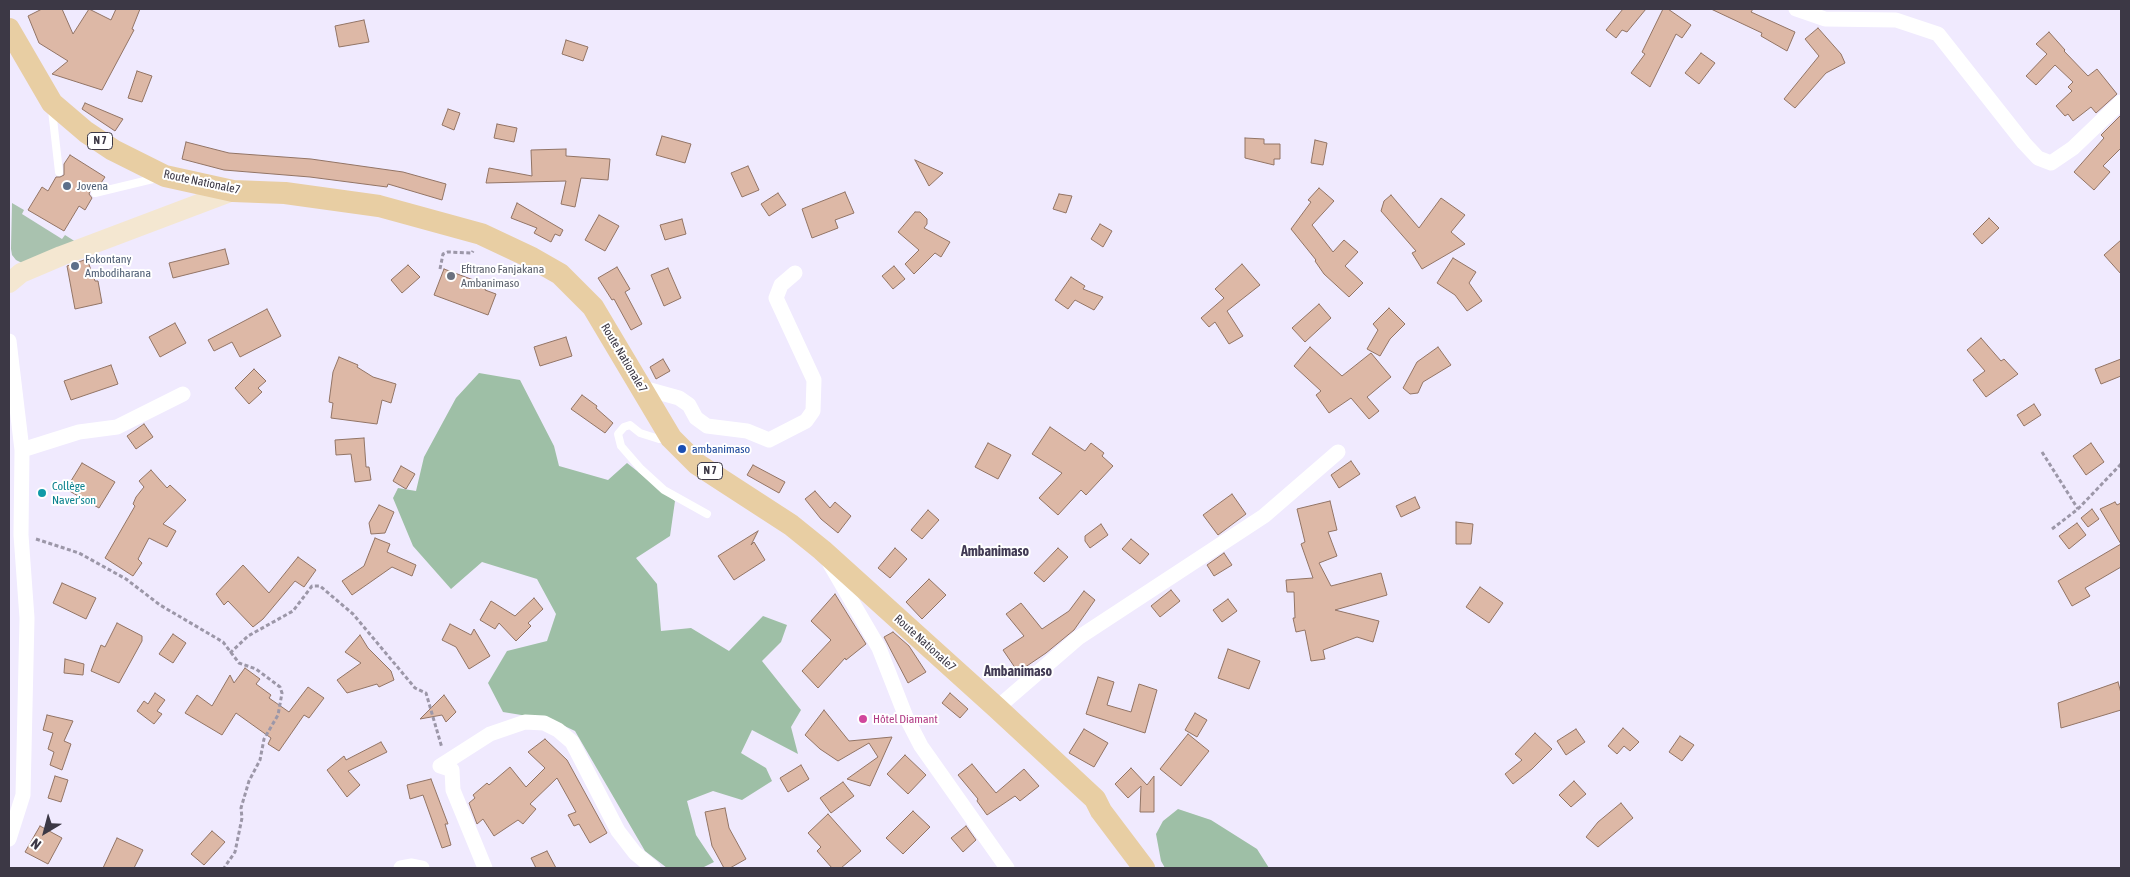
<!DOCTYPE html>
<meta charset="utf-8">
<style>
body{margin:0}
#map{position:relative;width:2130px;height:877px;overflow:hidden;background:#f0eafe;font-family:"Asap Condensed",sans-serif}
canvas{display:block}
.frame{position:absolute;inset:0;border:10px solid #3c3845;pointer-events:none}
.north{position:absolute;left:20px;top:807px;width:50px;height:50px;-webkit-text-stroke:4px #fff;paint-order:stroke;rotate:217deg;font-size:14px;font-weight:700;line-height:20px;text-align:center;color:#3c3845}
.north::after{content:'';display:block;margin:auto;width:18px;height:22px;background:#3c3845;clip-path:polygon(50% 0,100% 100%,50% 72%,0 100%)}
</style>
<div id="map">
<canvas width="2130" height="877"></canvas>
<div class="frame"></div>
<div class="north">N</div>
</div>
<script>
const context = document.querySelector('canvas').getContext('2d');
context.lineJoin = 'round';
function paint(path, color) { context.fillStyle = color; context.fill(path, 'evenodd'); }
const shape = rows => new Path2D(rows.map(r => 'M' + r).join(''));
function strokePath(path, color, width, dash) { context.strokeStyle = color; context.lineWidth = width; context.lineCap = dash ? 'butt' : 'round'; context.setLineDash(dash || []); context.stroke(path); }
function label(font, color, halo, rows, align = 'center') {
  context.font = font + ' "Asap Condensed",sans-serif'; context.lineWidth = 4; context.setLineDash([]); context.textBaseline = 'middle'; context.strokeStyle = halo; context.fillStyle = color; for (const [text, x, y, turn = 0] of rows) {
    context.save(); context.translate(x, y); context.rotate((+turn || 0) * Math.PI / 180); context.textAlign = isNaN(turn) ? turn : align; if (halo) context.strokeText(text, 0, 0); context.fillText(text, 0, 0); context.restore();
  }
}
paint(shape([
 [12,203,24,210,22,214,62,239,65,235,76,242,22,263,16,260,12,255,11,249]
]), '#a9c2af');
paint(shape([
 [479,373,520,380,554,446,559,466,608,480,627,463,675,501,670,536,636,558,657,584,661,631,691,628,729,651,763,616,787,625,781,642,762,661,801,710,791,727,798,754,752,730,741,753,766,768,772,781,742,800,713,791,687,801,696,835,714,862,702,868,667,868,645,851,575,731,552,720,503,712,488,683,507,651,547,641,556,614,537,579,482,562,451,589,413,546,393,498,398,488,416,491,424,457,456,398],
 [1178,809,1211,820,1257,849,1269,868,1165,868,1161,861,1156,834,1163,821]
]), '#9ebfa6');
const building = shape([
 [42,9,62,9,73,34,89,9,111,20,116,9,140,9,132,29,134,30,102,90,52,74,68,61,39,43,28,16,42,9],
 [1623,9,1646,9,1627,32,1622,30,1616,38,1606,30,1623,9],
 [1663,9,1668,9,1691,25,1682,38,1676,34,1650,87,1631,73,1645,54,1642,52,1663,9],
 [1711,9,1753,9,1751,12,1795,32,1787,51,1761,36,1762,33,1711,9],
 [364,20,369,42,339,47,335,26,364,20],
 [1818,28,1841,54,1845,63,1826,73,1795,108,1784,99,1819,56,1805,39,1818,28],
 [2049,32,2065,50,2064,51,2088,76,2097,69,2117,94,2096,113,2091,107,2073,121,2068,114,2065,116,2056,106,2072,91,2068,87,2073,82,2055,65,2036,85,2026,76,2047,54,2036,44,2049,32],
 [566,40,588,47,583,61,562,54,566,40],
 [1701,53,1715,63,1699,84,1685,73,1701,53],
 [137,71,152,76,142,102,128,98,137,71],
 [85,103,123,119,115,131,82,109,85,103],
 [448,109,460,113,454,130,442,125,448,109],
 [2121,115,2121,148,2103,166,2110,172,2094,190,2074,172,2104,138,2101,135,2121,115],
 [497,124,517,128,514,142,494,138,497,124],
 [662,136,691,144,685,163,656,155,662,136],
 [1245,138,1264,139,1264,144,1280,144,1280,159,1274,159,1274,165,1245,158,1245,138],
 [1315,140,1327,143,1323,165,1311,163,1315,140],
 [186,142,229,153,311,159,403,172,446,184,442,200,388,184,387,187,310,177,224,170,182,159,186,142],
 [566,149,566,156,610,159,608,180,581,178,575,207,561,204,566,181,486,183,489,168,532,176,531,150,566,149],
 [70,155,105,177,99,186,91,189,89,194,92,198,85,210,79,206,64,231,28,210,42,187,48,191,56,177,60,177,64,175,64,164,70,155],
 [915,160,943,173,929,186,915,160],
 [748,166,759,190,742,197,731,173,748,166],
 [1319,188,1334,201,1312,225,1333,252,1344,240,1358,252,1345,266,1363,283,1349,297,1324,274,1315,261,1316,260,1291,229,1311,202,1308,200,1319,188],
 [845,192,854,213,835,220,838,228,812,238,802,209,845,192],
 [778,193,786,205,769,216,761,204,778,193],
 [1059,194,1072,196,1066,213,1053,209,1059,194],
 [1391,195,1419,228,1441,198,1465,215,1451,232,1465,244,1422,269,1412,253,1416,251,1381,211,1384,201,1391,195],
 [517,203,563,230,560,236,555,234,551,242,534,233,537,228,511,218,517,203],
 [915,212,920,212,927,219,927,224,924,228,950,242,941,257,935,253,914,274,905,264,919,250,898,232,915,212],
 [599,215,619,226,605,251,585,240,599,215],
 [1989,218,1999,228,1982,244,1973,234,1989,218],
 [682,219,686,234,665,240,660,225,682,219],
 [1100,224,1112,231,1103,247,1091,239,1100,224],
 [2121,240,2121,274,2104,255,2121,240],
 [225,249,229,264,173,278,169,263,225,249],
 [1453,258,1476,272,1469,283,1482,301,1467,311,1455,295,1437,283,1453,258],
 [87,259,95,281,98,281,102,303,75,309,67,266,87,259],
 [1242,264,1260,285,1227,311,1243,336,1229,344,1215,322,1209,327,1201,318,1224,298,1215,289,1242,264],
 [408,265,420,277,402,293,391,280,408,265],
 [894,266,905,279,893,289,882,276,894,266],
 [617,267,630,289,625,292,642,324,631,330,614,299,612,300,598,278,617,267],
 [668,268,681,298,664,306,651,275,668,268],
 [444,269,487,285,485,290,496,294,488,315,434,295,444,269],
 [1071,277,1085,286,1083,289,1103,297,1094,310,1075,300,1068,309,1055,300,1071,277],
 [1319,304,1331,318,1305,342,1292,328,1319,304],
 [1389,308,1405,324,1390,339,1380,356,1367,349,1378,330,1373,324,1389,308],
 [267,309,281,336,240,357,232,342,214,351,208,340,267,309],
 [175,323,186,343,160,357,149,337,175,323],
 [566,337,572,356,540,366,534,347,566,337],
 [1981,338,2001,361,2004,359,2018,374,1986,397,1973,380,1985,371,1967,350,1981,338],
 [1310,347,1342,376,1371,353,1391,377,1367,397,1379,411,1369,419,1351,398,1329,413,1316,395,1321,391,1294,366,1310,347],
 [1438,347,1451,365,1423,382,1418,393,1410,394,1403,388,1417,362,1438,347],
 [339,357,358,365,357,367,373,377,396,384,391,403,382,400,377,424,331,418,333,403,329,402,333,372,339,357],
 [663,359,670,371,656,379,650,367,663,359],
 [2121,359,2121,376,2101,384,2095,369,2121,359],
 [111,365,118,384,71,400,64,381,111,365],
 [254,369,266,381,258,388,262,392,249,404,235,388,254,369],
 [582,395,597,406,596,408,613,423,605,433,571,409,582,395],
 [2034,404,2041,415,2024,426,2017,415,2034,404],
 [144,424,153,437,136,449,127,436,144,424],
 [1050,427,1085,451,1091,443,1104,453,1102,456,1113,466,1086,495,1081,490,1058,515,1039,498,1062,473,1032,454,1050,427],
 [364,438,366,467,369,467,371,480,355,482,351,454,336,455,335,440,364,438],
 [988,443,1011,455,998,479,975,467,988,443],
 [2091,443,2104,462,2086,475,2073,456,2091,443],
 [1351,461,1360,474,1339,488,1331,475,1351,461],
 [82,463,115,482,99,508,66,489,82,463],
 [753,465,785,482,779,493,747,475,753,465],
 [401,466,415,474,406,489,393,481,401,466],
 [151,470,167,488,170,485,186,500,163,524,176,531,167,547,149,538,138,559,142,563,133,576,105,558,135,506,133,504,136,497,144,487,139,481,151,470],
 [815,491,830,508,835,502,851,516,838,533,821,519,805,499,815,491],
 [1232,494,1246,514,1218,535,1203,515,1232,494],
 [1415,497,1420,508,1401,517,1396,506,1415,497],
 [1330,501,1337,530,1328,532,1337,556,1319,563,1331,586,1381,573,1387,595,1335,610,1379,621,1373,642,1357,637,1323,650,1325,659,1311,661,1305,630,1296,632,1293,618,1295,618,1294,592,1287,592,1286,580,1313,578,1301,544,1305,542,1297,509,1330,501],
 [2115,502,2117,505,2121,503,2121,567,2085,588,2090,596,2072,606,2058,581,2121,544,2100,509,2115,502],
 [379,505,394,512,385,533,371,534,369,523,379,505],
 [2092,509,2099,519,2088,527,2081,518,2092,509],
 [928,510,939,520,922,539,911,530,928,510],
 [1456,522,1473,524,1471,544,1456,544,1456,522],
 [2077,523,2086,535,2069,549,2059,536,2077,523],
 [1101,524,1108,535,1090,548,1085,541,1085,536,1101,524],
 [758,531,751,545,754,542,765,560,734,580,718,556,758,531],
 [375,538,390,544,387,552,416,565,412,576,392,567,352,595,342,581,364,566,375,538],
 [1131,539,1149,554,1140,564,1122,549,1131,539],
 [895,548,907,559,890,578,878,568,895,548],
 [1058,548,1068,557,1044,582,1034,573,1058,548],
 [1224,553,1232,565,1214,576,1207,565,1224,553],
 [298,557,316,570,304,587,295,581,263,619,253,627,228,601,224,605,216,594,243,565,269,593,298,557],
 [929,579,946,595,922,619,906,602,929,579],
 [62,583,96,598,86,619,53,603,62,583],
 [1480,587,1503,603,1489,623,1466,607,1480,587],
 [1171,590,1180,601,1160,617,1151,606,1171,590],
 [1084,591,1095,600,1074,630,1046,653,1018,672,1003,650,1024,636,1006,614,1021,603,1042,629,1069,611,1084,591],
 [835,594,866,644,846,660,845,658,818,688,802,671,831,640,811,621,835,594],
 [534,598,543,609,528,623,531,626,516,641,499,623,495,629,480,620,491,601,515,616,534,598],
 [1228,599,1237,611,1222,622,1213,610,1228,599],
 [117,623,142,636,142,641,119,683,91,671,101,645,105,647,117,623],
 [450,624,471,635,474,629,490,656,469,669,456,647,442,640,450,624],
 [893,632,909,646,926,672,908,683,884,637,893,632],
 [173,634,186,643,173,663,159,654,173,634],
 [360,635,368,648,391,671,394,680,379,687,377,684,347,693,337,680,361,663,345,652,360,635],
 [1228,649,1260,661,1249,689,1218,678,1228,649],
 [65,659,84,664,83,675,64,673,65,659],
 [245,668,260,679,256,684,271,695,269,698,289,712,308,687,324,698,309,718,304,715,279,751,268,744,271,738,236,713,222,735,185,713,197,695,212,706,230,675,234,683,245,668],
 [1098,677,1114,682,1107,705,1131,712,1139,684,1157,690,1145,733,1086,714,1098,677],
 [2118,682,2121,693,2121,710,2061,728,2058,703,2118,682],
 [155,693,165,700,157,711,162,714,154,724,137,711,144,701,148,704,155,693],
 [950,693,968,709,960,718,942,703,950,693],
 [444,695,456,712,446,722,442,715,420,719,444,695],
 [824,710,849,741,892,737,870,786,847,779,878,757,869,743,838,761,820,749,805,735,824,710],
 [1195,713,1207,720,1197,737,1185,730,1195,713],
 [47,715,73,721,64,741,71,744,62,770,50,765,54,752,48,749,53,733,43,730,47,715],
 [1623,728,1639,742,1630,751,1624,746,1617,754,1608,746,1623,728],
 [1084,729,1108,743,1094,767,1069,753,1084,729],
 [1576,729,1585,742,1566,755,1557,741,1576,729],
 [1535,733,1552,749,1532,769,1513,784,1505,774,1522,760,1515,754,1535,733],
 [1188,734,1209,751,1181,786,1160,769,1188,734],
 [1680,736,1694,745,1682,761,1669,752,1680,736],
 [545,739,567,760,607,833,590,843,579,824,574,826,568,815,576,812,557,778,530,804,536,809,523,824,518,820,494,836,483,819,477,824,469,803,475,798,473,795,487,783,489,785,510,767,526,787,545,768,528,752,545,739],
 [381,742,387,752,348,771,360,785,347,797,327,770,344,756,346,760,381,742],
 [905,755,926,775,908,794,887,774,905,755],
 [972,764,996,793,1024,769,1039,786,1020,801,1015,796,987,815,977,801,978,799,958,775,972,764],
 [801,765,809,779,788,792,780,778,801,765],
 [1131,768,1147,785,1154,776,1154,812,1140,812,1141,786,1128,798,1115,784,1131,768],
 [55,776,68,780,61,802,48,798,55,776],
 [431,779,448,824,445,824,451,845,442,848,423,795,410,799,407,785,431,779],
 [1574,781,1586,794,1571,807,1559,795,1574,781],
 [843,782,854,796,831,813,820,798,843,782],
 [1621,803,1633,818,1598,847,1586,837,1598,822,1621,803],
 [725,808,729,828,746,859,730,868,724,868,712,846,705,812,725,808],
 [913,811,930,827,903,854,886,838,913,811],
 [828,814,861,851,841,868,832,868,817,851,821,847,808,833,828,814],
 [40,826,62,838,48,864,25,852,40,826],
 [966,826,976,840,963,852,951,838,966,826],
 [212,831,225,842,204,865,191,854,212,831],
 [117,838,143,850,134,868,103,868,117,838],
 [547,851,556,868,536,868,531,858,547,851]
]);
paint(building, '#ddb8a6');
strokePath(building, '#927465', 1);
strokePath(shape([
 [440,269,443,254,448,252,472,253,473,251],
 [2042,452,2078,509],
 [2052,529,2078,509,2121,464],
 [36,539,79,553,126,579,160,605,223,642,239,663,256,669,280,687,282,693,278,715,264,739,260,760,249,781,241,808,242,818,235,852,224,868],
 [230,653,248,636,293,611,312,586,320,586,353,614,415,688,426,693,442,748]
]), '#9c97a8', 3, [4, 2.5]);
strokePath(shape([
 [52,110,59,172],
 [95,193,157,178],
 [668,438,659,439,640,433,630,425,624,427,618,434,621,446,641,469,664,490,707,514]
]), '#fff', 8);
strokePath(shape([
 [1796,9,1825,19,1896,20,1938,34,2024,143,2038,158,2051,163,2073,148,2121,102],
 [9,341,22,450,21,535,27,618,23,795,9,839],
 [643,388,679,398,689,405,696,418,707,426,747,431,769,440,806,421,813,411,814,380,776,298,781,285,795,273],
 [22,450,79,432,117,427,183,394],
 [830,564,879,648,906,717,921,746,1007,868],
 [997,708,1078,638,1264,516,1338,452],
 [440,766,490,734,525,722,544,723,558,730,572,742,618,831,635,853,653,868],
 [440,766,452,770,453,790,485,868],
 [401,868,412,866,422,868]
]), '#fff', 15);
strokePath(shape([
 [9,283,21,273,61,256,233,191]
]), '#f4e7d1', 20);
strokePath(shape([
 [9,29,52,103,86,132,113,150,165,176,233,191,285,193,379,206,481,234,532,258,560,274,593,307,671,438,697,464,791,525,822,550,997,708,1095,799,1101,811,1144,868]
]), '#e8cea3', 22);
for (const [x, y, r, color] of [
 [67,186,5,"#5c6f8a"],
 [75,266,5,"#5c6f8a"],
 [451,276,5,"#6b7280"],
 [682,449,5,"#1a4fb4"],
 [42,493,5,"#0f9aa8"],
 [863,719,5,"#d1479c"]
]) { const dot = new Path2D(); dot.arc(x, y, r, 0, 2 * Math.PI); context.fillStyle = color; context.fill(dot); strokePath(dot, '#fff', 2); }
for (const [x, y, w] of [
 [100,141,25],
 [710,471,25]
]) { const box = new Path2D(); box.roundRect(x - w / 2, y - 8.5, w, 17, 4); context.fillStyle = '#fff'; context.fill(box); strokePath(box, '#3c3845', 1); }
label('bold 11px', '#3c3845', null, [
 ["N 7",100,141],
 ["N 7",710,471]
]);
label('12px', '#3c3845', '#fff', [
 ["Route Nationale7",202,182,12],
 ["Route Nationale7",624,358,59],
 ["Route Nationale7",925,643,42]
]);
label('12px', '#4e5e75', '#fff', [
 ["Jovena",77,186],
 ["Fokontany",85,259],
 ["Ambodiharana",85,273]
], 'left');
label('12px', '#5b616d', '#fff', [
 ["Efitrano Fanjakana",461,269],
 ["Ambanimaso",461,283]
], 'left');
label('12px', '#164399', '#fff', [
 ["ambanimaso",692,449]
], 'left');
label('12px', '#0d838f', '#fff', [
 ["Collège",52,486],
 ["Naver'son",52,500]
], 'left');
label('12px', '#b23c85', '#fff', [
 ["Hôtel Diamant",873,719]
], 'left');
label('bold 14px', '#423b54', '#fff', [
 ["Ambanimaso",995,552],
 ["Ambanimaso",1018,672]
]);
</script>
